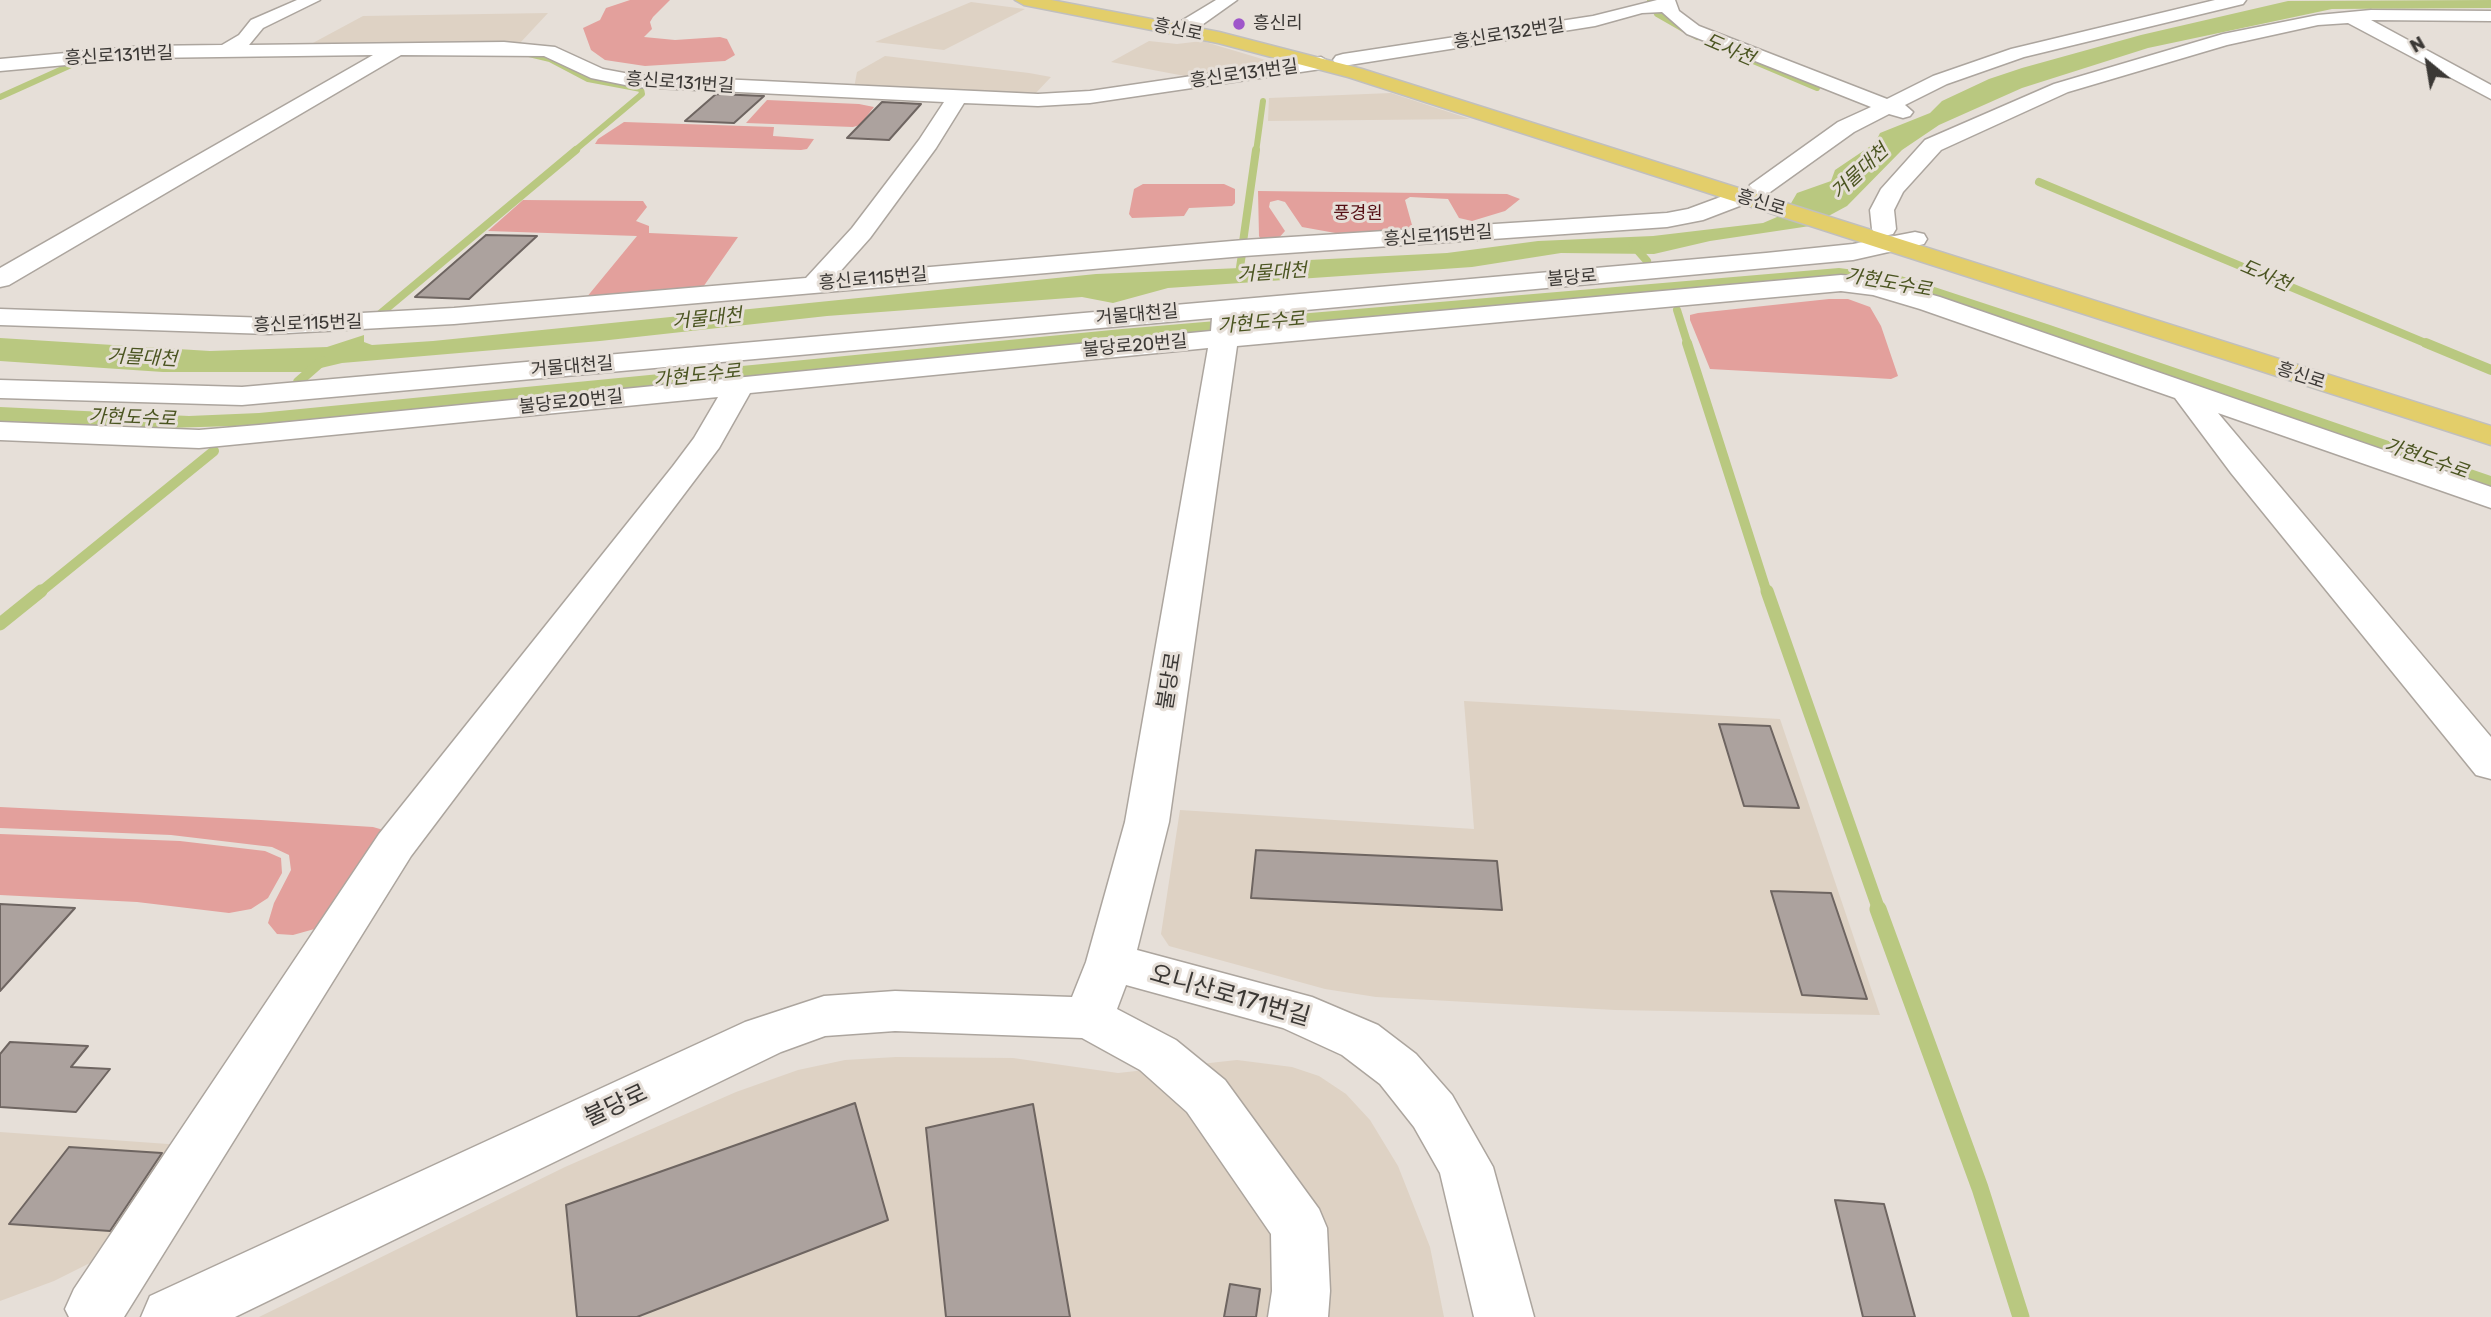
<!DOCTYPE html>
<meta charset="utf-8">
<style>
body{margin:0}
#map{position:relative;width:2491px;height:1317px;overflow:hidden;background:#e6dfd8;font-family:Rubik,sans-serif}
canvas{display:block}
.north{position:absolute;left:2393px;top:28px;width:70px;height:70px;-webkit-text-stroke:5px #e6dfd8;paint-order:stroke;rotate:330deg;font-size:19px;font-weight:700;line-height:28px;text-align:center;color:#3b3835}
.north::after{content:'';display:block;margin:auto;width:24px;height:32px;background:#3b3835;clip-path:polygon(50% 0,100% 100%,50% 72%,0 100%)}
</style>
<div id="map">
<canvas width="2491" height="1317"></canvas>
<div class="north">N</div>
</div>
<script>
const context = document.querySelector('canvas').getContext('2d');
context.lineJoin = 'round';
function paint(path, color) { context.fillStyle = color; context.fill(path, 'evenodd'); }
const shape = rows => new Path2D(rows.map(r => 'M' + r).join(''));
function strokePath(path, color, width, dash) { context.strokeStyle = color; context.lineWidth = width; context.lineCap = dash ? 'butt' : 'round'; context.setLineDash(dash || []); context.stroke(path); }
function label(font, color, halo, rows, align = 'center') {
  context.font = font + ' Rubik,"Noto Sans KR",sans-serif'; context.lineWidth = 6; context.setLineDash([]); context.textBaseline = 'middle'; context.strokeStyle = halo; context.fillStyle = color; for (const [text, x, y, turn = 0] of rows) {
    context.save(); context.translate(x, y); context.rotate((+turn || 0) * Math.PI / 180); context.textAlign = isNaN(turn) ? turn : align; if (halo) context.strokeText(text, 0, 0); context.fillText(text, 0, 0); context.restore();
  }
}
paint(shape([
 [971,2,1025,9,944,50,875,42],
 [548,13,520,43,514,44,311,44,363,16],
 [1149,41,1177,44,1202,41,1279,64,1190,77,1111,62],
 [885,56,1029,73,1051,77,1034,95,854,88,857,72],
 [1391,93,1470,119,1268,121,1269,98],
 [1464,701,1780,719,1880,1015,1615,1010,1376,997,1325,989,1169,946,1161,934,1180,810,1474,829],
 [896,1057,1013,1058,1118,1073,1237,1060,1292,1067,1319,1076,1346,1094,1370,1120,1398,1166,1430,1247,1444,1317,259,1317,565,1167,736,1092,798,1070,845,1060],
 [0,1132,182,1145,106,1255,54,1281,0,1301]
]), '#ded2c4');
paint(shape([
 [630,0,670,0,653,17,650,22,652,29,644,37,675,40,720,37,727,39,735,55,725,61,645,66,605,60,591,50,583,28,600,20,606,8],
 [767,100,859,104,874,107,860,125,853,127,746,123],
 [624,122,774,127,773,136,814,139,807,149,801,150,595,144,598,139],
 [1143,184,1224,184,1235,189,1235,203,1232,206,1189,208,1184,216,1132,218,1129,214,1134,189],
 [1258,191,1507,194,1520,199,1505,211,1472,221,1459,218,1448,199,1410,197,1405,200,1412,225,1404,232,1341,234,1302,227,1285,202,1278,200,1270,202,1269,207,1285,231,1277,240,1261,240,1259,236],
 [523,200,643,201,647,207,636,221,649,226,649,233,738,237,701,290,586,298,637,236,488,231],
 [1829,299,1848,299,1870,307,1881,326,1898,376,1891,379,1857,377,1710,369,1690,320,1690,315,1698,313],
 [0,807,261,820,373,827,387,831,318,928,293,935,277,934,268,923,274,903,291,870,289,855,272,847,171,835,0,828],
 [0,834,180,841,265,851,281,858,282,873,268,898,251,909,229,913,137,902,0,895]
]), '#e3a09c');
paint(shape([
 [2491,0,2491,8,2332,9,2148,48,2022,88,1939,125,1902,150,1847,206,1810,226,1710,241,1654,254,1561,253,1472,267,1168,288,1113,303,1082,297,827,316,600,341,342,363,304,372,163,372,0,361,0,338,210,351,327,347,364,335,364,342,372,345,433,341,1096,274,1265,267,1309,260,1447,253,1538,241,1653,236,1763,223,1777,217,1790,205,1797,193,1831,181,1835,170,1875,143,1880,133,1930,113,1942,101,1989,79,2022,68,2141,35,2288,1],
 [1839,268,1901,276,2050,325,2491,476,2491,487,1936,296,1884,281,269,425,166,428,0,421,0,407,189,416,259,413,1122,329]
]), '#b9c880');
strokePath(shape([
 [1650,0,1657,14,1697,37],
 [1720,47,1817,88],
 [529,54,550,59,588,79,641,89,642,94,573,152],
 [0,97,80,61],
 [1256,152,1263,101]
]), '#b9c880', 6);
strokePath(shape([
 [2039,182,2430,345],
 [1243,242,1256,150],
 [1633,245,1647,261],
 [1239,274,1242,254],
 [1677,310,1688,345],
 [380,314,576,150]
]), '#b9c880', 8);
strokePath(shape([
 [1687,343,1767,593],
 [2426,343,2491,370],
 [298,382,322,361],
 [39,593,214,451]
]), '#b9c880', 10);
strokePath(shape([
 [1767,591,1879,910],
 [0,624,41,591]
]), '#b9c880', 13);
strokePath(shape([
 [1878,909,1980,1188,2021,1317]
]), '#b9c880', 17);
const building = shape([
 [716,94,764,96,734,123,685,121,716,94],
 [882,102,921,104,889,140,847,138,882,102],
 [486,235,537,236,469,299,415,297,486,235],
 [1719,724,1770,726,1799,808,1744,806,1719,724],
 [1256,850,1497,861,1502,910,1251,898,1256,850],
 [1771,891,1831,893,1867,999,1802,995,1771,891],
 [0,904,75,908,0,991,0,904],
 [10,1042,88,1046,71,1067,110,1069,76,1112,0,1107,0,1054,10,1042],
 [855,1103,888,1220,637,1317,577,1317,566,1205,855,1103],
 [1033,1104,1070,1317,946,1317,926,1128,1033,1104],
 [69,1147,162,1153,110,1231,9,1224,69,1147],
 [1835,1200,1884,1204,1915,1317,1863,1317,1835,1200],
 [1230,1284,1260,1289,1256,1317,1224,1317,1230,1284]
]);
paint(building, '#aca29e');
strokePath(building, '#6e6561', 2);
const minor = shape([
 [297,0,320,0,263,28,249,45,504,42,555,47,603,69,635,75,1038,94,1090,91,1321,57,1331,63,1321,69,1090,103,1038,106,964,103,936,148,870,238,837,275,1244,240,1667,213,1688,209,1734,192,1747,191,1750,185,1838,122,1871,107,1687,34,1662,12,1642,13,1595,26,1343,66,1336,64,1333,60,1336,56,1343,54,1593,16,1657,0,1675,0,1679,11,1699,26,1887,99,1933,76,2011,49,2215,0,2246,0,2243,4,2024,57,1947,84,1905,105,1913,112,1910,116,1903,118,1889,114,1854,132,1766,195,1753,196,1750,202,1703,220,1667,227,1244,256,454,324,269,334,0,325,0,309,269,318,454,308,806,278,852,228,919,140,944,102,635,87,591,78,544,56,401,55,9,285,0,287,0,268,373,55,143,58,0,71,0,59,143,46,222,45,239,35,251,20,297,0],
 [1216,0,1237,0,1199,27,1177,34,1168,29,1216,0],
 [2371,10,2491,11,2491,21,2371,20,2491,85,2491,99,2348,23,2318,25,2227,45,2068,92,1941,150,1903,192,1894,210,1896,229,1893,234,1884,236,1875,234,1872,229,1870,210,1881,189,1925,140,2054,84,2223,34,2318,15,2371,10],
 [1915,232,1924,234,1927,239,1924,244,1853,260,1240,316,1239,329,1841,275,1876,279,1940,297,2491,487,2491,508,2218,413,2491,737,2491,779,2476,775,2231,473,2175,398,1920,309,1873,295,1841,291,1237,346,1169,822,1137,950,1312,997,1378,1025,1416,1054,1452,1095,1493,1167,1534,1317,1474,1317,1440,1173,1414,1127,1380,1084,1342,1055,1283,1028,1126,985,1117,1009,1176,1040,1225,1080,1319,1209,1327,1228,1330,1291,1328,1317,1268,1317,1272,1291,1271,1234,1187,1112,1140,1070,1082,1038,895,1031,825,1036,781,1052,235,1317,141,1317,150,1296,745,1022,824,996,895,991,1072,997,1086,962,1125,822,1208,348,750,393,719,448,411,856,124,1317,69,1317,65,1309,74,1289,379,834,673,466,694,438,718,397,199,448,0,440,0,422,199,430,259,425,1211,331,1212,318,242,405,0,398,0,380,242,387,1766,253,1853,244,1915,232]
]);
const major = shape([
 [1015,0,1051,0,1219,32,1362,69,2491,426,2491,445,1348,77,1218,43,1024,5,1015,0]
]);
strokePath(minor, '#aca59e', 3);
strokePath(major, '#c0bfbe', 3);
paint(minor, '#fff');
paint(major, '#e3ce6a');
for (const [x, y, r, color] of [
 [1239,24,7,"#9f56ca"]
]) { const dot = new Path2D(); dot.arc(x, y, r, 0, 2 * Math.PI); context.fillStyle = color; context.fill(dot); strokePath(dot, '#e6dfd8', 2.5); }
label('18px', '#3b3835', '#e6dfd8', [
 ["흥신리",1253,24]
], 'left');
label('18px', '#3b3835', '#e6dfd8', [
 ["흥신로",1178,30,12],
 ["흥신로132번길",1509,34,-9],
 ["흥신로131번길",119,56,-3],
 ["흥신로131번길",1244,74,-8],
 ["흥신로131번길",680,83,4],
 ["흥신로",1761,203,17],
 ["흥신로115번길",1438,236,-4],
 ["불당로",1572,278,-5],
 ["흥신로115번길",873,279,-5],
 ["거물대천길",1137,315,-5],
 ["흥신로115번길",308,324,-2],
 ["불당로20번길",1135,346,-5],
 ["거물대천길",572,367,-5],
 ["흥신로",2301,376,18],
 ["불당로20번길",571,402,-6]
]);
label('18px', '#550f14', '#e6dfd8', [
 ["풍경원",1358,214]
]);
label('italic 19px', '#4a5420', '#e6dfd8', [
 ["도사천",1729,50,23],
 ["거물대천",1860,172,-43],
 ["거물대천",1272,273,-4],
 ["도사천",2265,276,23],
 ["가현도수로",1888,283,10],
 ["거물대천",707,319,-6],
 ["가현도수로",1261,323,-5],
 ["거물대천",142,358,3],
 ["가현도수로",697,376,-6],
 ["가현도수로",132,418,2],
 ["가현도수로",2426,459,19]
]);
label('21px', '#3b3835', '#e6dfd8', [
 ["불당로",1170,681,-81]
]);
label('24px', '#3b3835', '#e6dfd8', [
 ["오니산로171번길",1230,996,16],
 ["불당로",616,1106,-25]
]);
</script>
